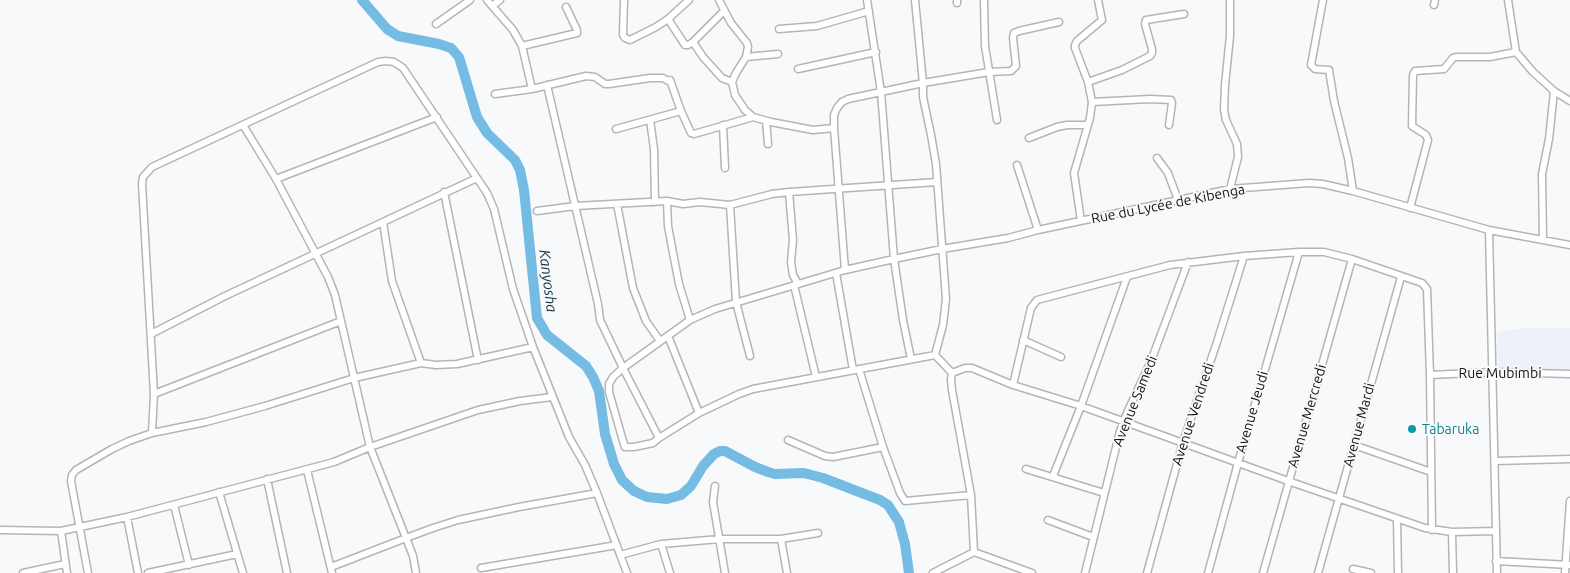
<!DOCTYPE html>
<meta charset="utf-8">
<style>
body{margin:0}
canvas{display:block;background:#f8f9fa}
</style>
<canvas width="1570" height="573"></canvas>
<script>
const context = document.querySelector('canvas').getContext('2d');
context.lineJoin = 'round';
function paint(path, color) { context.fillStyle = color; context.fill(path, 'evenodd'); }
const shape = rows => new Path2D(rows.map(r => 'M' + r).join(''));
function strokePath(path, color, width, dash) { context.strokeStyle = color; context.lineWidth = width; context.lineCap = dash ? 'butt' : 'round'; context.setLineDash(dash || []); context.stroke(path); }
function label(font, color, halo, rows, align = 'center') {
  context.font = font + ' Ubuntu,sans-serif'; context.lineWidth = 4; context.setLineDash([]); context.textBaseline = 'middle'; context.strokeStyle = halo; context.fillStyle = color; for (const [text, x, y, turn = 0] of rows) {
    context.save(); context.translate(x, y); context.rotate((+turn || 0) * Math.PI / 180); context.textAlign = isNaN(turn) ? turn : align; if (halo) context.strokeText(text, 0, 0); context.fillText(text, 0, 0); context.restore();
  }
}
paint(shape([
 [1527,328,1570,328,1570,372,1498,370,1497,332]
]), '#edf1fa');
strokePath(shape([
 [362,0,387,29,398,36,439,44,451,48,459,57,477,117,487,133,515,160,520,170,524,190,537,318,547,335,586,366,593,377,599,391,605,434,614,464,622,480,634,491,647,497,667,499,681,495,691,486,703,466,714,454,720,451,725,451,755,467,768,472,775,474,804,473,823,478,880,500,888,505,899,522,905,544,909,573]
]), '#75bce4', 10);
const minor = shape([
 [487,0,513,30,522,46,532,89],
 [624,0,623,35,625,38,630,40,656,27,668,19,689,0],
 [719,0,731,23,747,43,748,47,746,57,736,73,732,82,735,95,745,110,753,117,771,122,813,130,834,128],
 [867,0,881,92,894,259,903,320,911,359],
 [915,0,923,83,923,97,931,135,936,164,946,299,943,325,935,355],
 [957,0,957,3],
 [984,0,985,46,997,120],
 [1323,0,1311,65,1315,69,1329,70,1334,101,1348,158,1353,191],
 [1508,0,1516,52,1533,72,1554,91,1570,101],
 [1434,5,1435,0],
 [492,6,500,0],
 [668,19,685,45,688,45,693,42,724,11],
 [436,24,470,0],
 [779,29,817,26,869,11],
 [693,42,703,57,722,78,732,82],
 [522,46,577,33,577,30,566,7],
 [746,57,778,54],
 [798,69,876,52],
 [1088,82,1122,70,1150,56,1152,53,1152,49,1145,24,1146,20,1184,14],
 [547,85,598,304,600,320,623,368,659,438,699,413,739,394,753,389,935,355,952,373],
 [495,94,532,89,586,76,595,77,605,84,609,84,650,78,663,78,668,81,670,80,681,111,691,133,694,134,753,117],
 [1092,102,1150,99,1171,100,1172,103,1169,125],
 [650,120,654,149,655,202],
 [766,121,768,144],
 [243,125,276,179,328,277,335,295,370,447,406,538,331,567],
 [723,125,725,168],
 [616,129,681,111],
 [1029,138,1057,127,1067,125,1088,125],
 [1157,158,1168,173,1178,200],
 [1017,165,1038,230],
 [276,179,437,117],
 [1230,189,1238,157,1237,144,1226,120,1224,110,1225,85,1230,36,1230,0],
 [444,192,478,360],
 [789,192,793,240,791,262,793,275,798,284],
 [667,201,668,226,673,253,679,284,690,320],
 [617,204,633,288,646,321,660,341],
 [730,205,736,302,750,356],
 [1410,208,1428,140,1426,135,1412,126,1413,75,1415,71,1444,69,1453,58,1456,57,1490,57,1516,52],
 [537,211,575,206,667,201,683,204,700,202,730,205,772,194,789,192,937,182],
 [1081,221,1074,173,1090,118,1092,102,1088,82,1075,48,1075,45,1077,41,1102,20,1098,0],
 [383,222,392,281,421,363],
 [1489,230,1497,573],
 [1543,240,1542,174,1549,139,1554,91],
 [845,270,834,128,834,115,837,108,842,102,848,99,923,83,989,72,1011,71,1016,66,1013,38,1014,33,1019,31,1059,22],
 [836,273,853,370],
 [794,285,816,377],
 [151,334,225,296,477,178],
 [668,336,699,413],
 [1023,340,1061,357],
 [859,369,883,447,900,493,905,501,971,495],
 [952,373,965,368,972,368,1013,385,1081,406,1288,481,1425,528,1452,532,1496,531],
 [952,373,951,379,952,390,971,495,974,552],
 [1430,375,1493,372,1570,374],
 [1013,385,1031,308,1037,300,1170,265,1244,256,1299,252,1324,252,1352,259,1422,283,1427,289,1430,375,1432,530],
 [154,394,341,321],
 [152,433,206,422,265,406,354,378,421,363,436,365,457,364,533,347],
 [659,438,653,443,634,447,625,447,623,441,609,392,609,384,613,377,623,368,690,320,715,309,845,270,894,259,942,249,1008,238,1038,230,1230,189,1309,183,1323,184,1353,191,1489,230,1570,245],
 [788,440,825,456,833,457,883,447],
 [1354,445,1431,472],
 [1495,461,1570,459],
 [1026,469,1104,493],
 [307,470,332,573],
 [1053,476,1081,406,1127,277],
 [267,479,287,573],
 [715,486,713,502,725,573],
 [219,492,243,573],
 [174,505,189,565],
 [127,517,138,573],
 [1397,519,1398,573],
 [1048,520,1093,537],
 [0,530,61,531,127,517,334,462,370,447,478,410,520,401,552,397],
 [61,531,67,573],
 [1452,532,1453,573],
 [781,539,787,573],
 [661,544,670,573],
 [620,555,661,544,720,539,781,539,818,533],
 [1496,561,1570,565],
 [481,568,617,545],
 [1353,569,1371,573],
 [23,573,65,564],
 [88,573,71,481,72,475,76,470,112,449,129,441,152,433,154,394,142,184,143,177,152,167,378,62,386,61,394,62,403,68,487,193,494,209,513,289,533,347,569,437,585,465,597,493,627,573],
 [148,573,237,554],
 [416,573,413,556,406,538,433,528,458,520,519,507,597,493],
 [933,573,974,552,1032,573],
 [1085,573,1120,431,1127,413,1151,361,1188,262],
 [1147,573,1183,442,1217,342,1244,256],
 [1208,573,1238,463,1299,252],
 [1263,573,1352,259],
 [1318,573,1401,277],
 [1565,573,1570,501]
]);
strokePath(minor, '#b4b5b7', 9);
strokePath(minor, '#fff', 6);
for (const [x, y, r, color] of [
 [1412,429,5,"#0f9aa8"]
]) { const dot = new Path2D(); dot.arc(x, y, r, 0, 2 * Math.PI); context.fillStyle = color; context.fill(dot); strokePath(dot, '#f8f9fa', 2); }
label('14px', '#111212', '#f8f9fa', [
 ["Rue du Lycée de Kibenga",1168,204,-11],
 ["Rue Mubimbi",1500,373],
 ["Avenue Samedi",1135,401,-68],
 ["Avenue Jeudi",1252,412,-74],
 ["Avenue Vendredi",1193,414,-72],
 ["Avenue Mercredi",1307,416,-74],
 ["Avenue Mardi",1359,425,-75]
]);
label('14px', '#0d838f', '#f8f9fa', [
 ["Tabaruka",1422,429]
], 'left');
label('italic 15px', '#163647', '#f8f9fa', [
 ["Kanyosha",548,281,83]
]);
</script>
